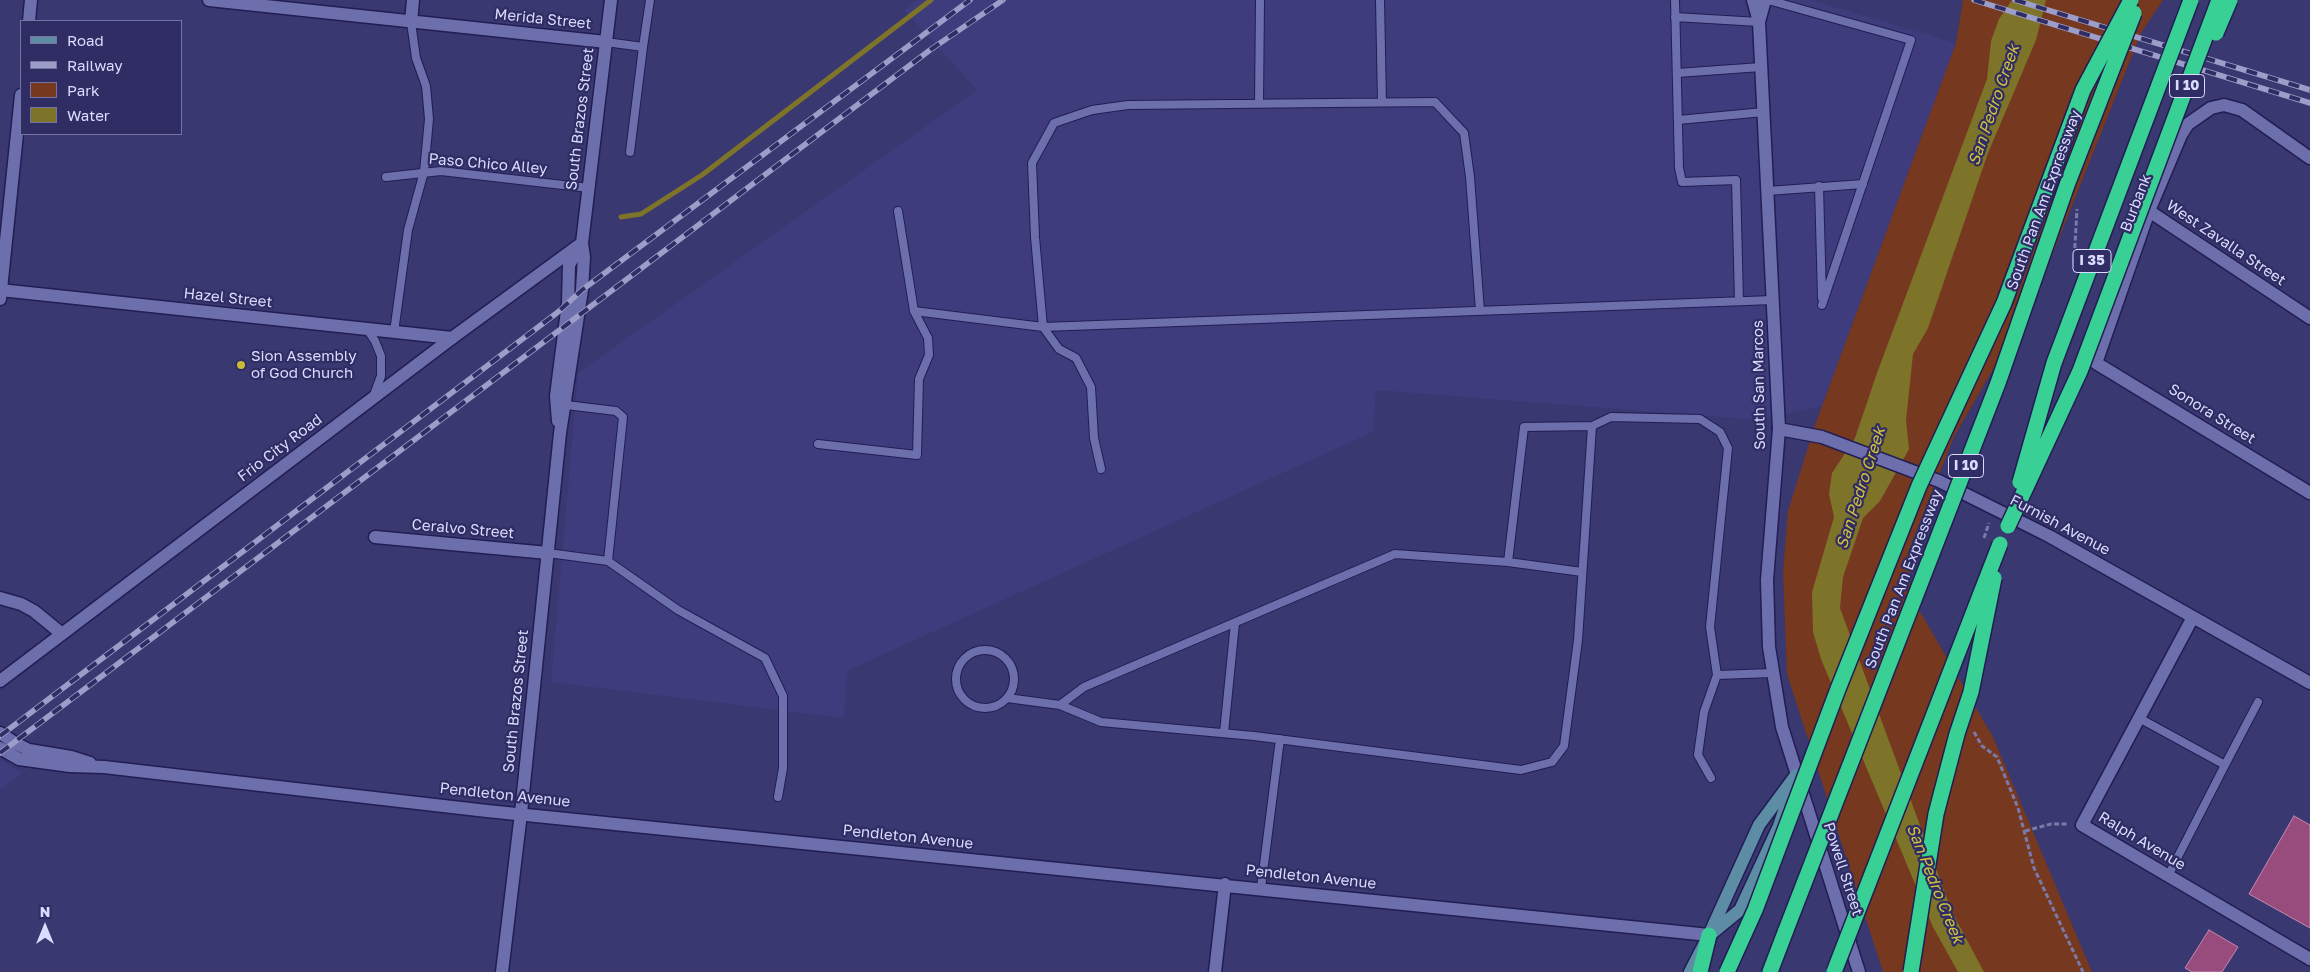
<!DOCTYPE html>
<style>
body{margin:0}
#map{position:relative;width:2310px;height:972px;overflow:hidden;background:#393870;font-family:"Golos Text",sans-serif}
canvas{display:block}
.legend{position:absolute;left:20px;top:20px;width:162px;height:115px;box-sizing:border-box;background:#302d64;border:1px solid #7473a2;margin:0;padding:6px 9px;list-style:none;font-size:15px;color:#dadcff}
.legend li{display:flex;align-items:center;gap:10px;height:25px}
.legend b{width:25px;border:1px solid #7473a2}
.north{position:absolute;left:20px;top:902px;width:50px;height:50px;-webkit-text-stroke:4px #302d64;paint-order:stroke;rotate:0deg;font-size:14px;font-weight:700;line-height:20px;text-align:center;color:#dadcff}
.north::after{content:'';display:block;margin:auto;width:18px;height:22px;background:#dadcff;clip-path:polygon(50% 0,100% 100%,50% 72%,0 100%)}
</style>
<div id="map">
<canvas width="2310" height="972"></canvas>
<ul class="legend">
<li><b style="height:6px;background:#5d8ca5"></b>Road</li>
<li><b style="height:6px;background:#9c9dc8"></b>Railway</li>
<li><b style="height:14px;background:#76381f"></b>Park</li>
<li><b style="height:14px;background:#7d742a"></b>Water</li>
</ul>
<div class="north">N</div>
</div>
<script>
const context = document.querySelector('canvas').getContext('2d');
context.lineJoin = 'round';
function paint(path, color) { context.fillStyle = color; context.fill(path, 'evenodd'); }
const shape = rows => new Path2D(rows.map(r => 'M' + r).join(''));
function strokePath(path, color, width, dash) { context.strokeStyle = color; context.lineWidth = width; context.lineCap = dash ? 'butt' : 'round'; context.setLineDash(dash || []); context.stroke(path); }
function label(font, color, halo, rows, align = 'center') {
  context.font = font + ' "Golos Text",sans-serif'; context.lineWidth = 4.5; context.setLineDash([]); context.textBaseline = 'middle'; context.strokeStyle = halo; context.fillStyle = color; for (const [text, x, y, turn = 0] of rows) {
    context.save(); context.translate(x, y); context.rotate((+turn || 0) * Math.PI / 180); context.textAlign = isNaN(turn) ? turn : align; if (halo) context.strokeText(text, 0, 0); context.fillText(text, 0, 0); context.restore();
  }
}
paint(shape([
 [917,0,1811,0,1956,43,1822,406,1759,420,1376,390,1373,432,847,671,844,718,551,682,578,373,977,90,904,10],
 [0,760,23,773,0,790]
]), '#3e3c7c');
paint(shape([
 [1963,0,2163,0,2141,33,2038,291,1954,437,1908,552,1912,598,1993,737,2092,972,1883,972,1787,674,1783,572,1788,511,1815,425,1956,43]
]), '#76381f');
paint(shape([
 [2012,0,2046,0,2036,40,1988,153,1928,328,1913,354,1906,420,1909,449,1880,501,1863,518,1843,577,1840,608,1952,912,1984,972,1958,972,1933,927,1821,659,1813,632,1812,592,1834,517,1829,494,1832,473,1855,438,1877,373,1987,79,1991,41,1999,19]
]), '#7d742a');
strokePath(shape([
 [621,217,641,214,702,175,931,0]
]), '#7d742a', 5);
const building = shape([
 [2294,816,2310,825,2310,928,2249,894,2294,816],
 [2209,930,2238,947,2222,972,2192,972,2185,968,2209,930]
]);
paint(building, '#984c7e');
strokePath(building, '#c988b0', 1);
const service = shape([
 [1380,0,1382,102],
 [1675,0,1679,168,1682,182,1736,180,1739,301],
 [1768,0,1911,40,1822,305],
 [1675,17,1759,22],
 [606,42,643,47,630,152],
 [643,47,650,0],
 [1677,73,1761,67],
 [1259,103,1260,0],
 [1678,120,1764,112],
 [386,177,441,171,589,188],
 [1819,186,1822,298],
 [1768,191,1863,184],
 [898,211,914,311,1043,327,1773,300],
 [367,329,375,341,381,356,381,376,374,395],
 [394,332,408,230,424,172,429,119,426,86,416,58,411,22],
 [566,405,616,411,623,417,608,561],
 [818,444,917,455,919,379,929,355,928,338,914,311],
 [1101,469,1094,438,1091,387,1076,358,1059,349,1043,327,1035,237,1032,163,1054,123,1092,110,1128,105,1435,102,1464,133,1470,177,1480,311],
 [548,553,608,561,678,610,765,658,783,696,783,768,778,797],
 [1508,562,1582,572],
 '956 679a29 29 0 1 1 58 0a29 29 0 1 1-58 0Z',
 [1717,675,1772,673],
 [1007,698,1060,705,1084,687,1395,554,1508,562,1524,427,1592,426,1611,417,1700,419,1720,432,1728,448,1710,627,1717,675,1704,712,1698,755,1711,778],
 [1060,705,1101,722,1254,736,1521,770,1552,762,1564,746,1578,640,1592,426],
 [2139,718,2225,765,2258,702],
 [1224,733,1235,623],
 [2168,876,2225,765],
 [1261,888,1280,739]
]);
const minor = shape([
 [209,0,606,42],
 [29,21,31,0],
 [411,22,413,0],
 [2310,158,2242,110,2224,105,2211,108,2188,124,2181,135,2149,211,2096,363,2310,493],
 [2149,211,2310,318],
 [0,290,452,338],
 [0,299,21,95],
 [1779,429,1822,437,1939,481,2049,536,2310,683],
 [375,537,548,553],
 [2193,617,2082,825,2310,959],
 [0,733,15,743,29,750,71,757,90,763],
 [0,748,19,759,70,766,104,767,487,811,1709,935],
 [1215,972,1225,884]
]);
const tertiary = shape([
 [1753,0,1759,22,1779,429,1767,580,1769,647,1782,727,1859,972],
 [1759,22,1765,0],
 [558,421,556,396,568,303,569,265,579,247],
 [0,598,21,604,34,611,62,634],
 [0,681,452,338,582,243],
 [502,972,521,813,560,433,582,290,584,257,582,243,611,0]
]);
const secondary = shape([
 [1712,933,1740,910,1779,826,1793,785],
 [1690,972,1709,935,1759,825,1796,775]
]);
const motorway = shape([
 [1700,972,1709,935],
 [1770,972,1786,930]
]);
strokePath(service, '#221d53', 10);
strokePath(minor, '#221d53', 15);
strokePath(tertiary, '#221d53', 15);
strokePath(secondary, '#221d53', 15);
strokePath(motorway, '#221d53', 18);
strokePath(shape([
 [2074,263,2077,209],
 [1984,538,1989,523],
 [1974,732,1982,746,1997,757,2018,808,2034,868,2083,972],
 [2025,831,2051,824,2068,824]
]), '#7a7aaa', 3, [5, 2.5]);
strokePath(service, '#6d6fac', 8);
strokePath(minor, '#6d6fac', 12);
strokePath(tertiary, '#6d6fac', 12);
strokePath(secondary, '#5d8ca5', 12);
strokePath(motorway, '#38d095', 15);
const rail = shape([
 [1974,0,2310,103],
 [2015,0,2310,90],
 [0,736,558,312,582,290,970,0],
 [0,753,930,50,1003,0]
]);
strokePath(rail, '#9c9dc8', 5.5);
strokePath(rail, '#302d64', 4, [11]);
const motorwayBridge = shape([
 [2216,33,2230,0],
 [2020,482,2054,363,2191,0],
 [2008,526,2080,371,2219,0],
 [1786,930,1998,383,2067,185,2134,13],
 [1727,972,1755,910,1838,689,1919,486,2004,303,2083,90,2131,0],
 [1834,972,2000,544],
 [1911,972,1936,814,1957,734,1971,692,1994,578]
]);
strokePath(motorwayBridge, '#221d53', 18, []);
strokePath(motorwayBridge, '#38d095', 15);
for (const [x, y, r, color] of [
 [241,365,5,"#caba3a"]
]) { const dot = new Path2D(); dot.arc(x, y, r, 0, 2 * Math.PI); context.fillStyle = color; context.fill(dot); strokePath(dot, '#302d64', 2); }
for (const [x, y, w] of [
 [2187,86,35],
 [2092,261,38],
 [1966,466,35]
]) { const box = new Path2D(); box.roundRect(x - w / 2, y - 11.5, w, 23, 4); context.fillStyle = '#302d64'; context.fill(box); strokePath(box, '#dadcff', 1); }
label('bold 14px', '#dadcff', null, [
 ["I 10",2187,86],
 ["I 35",2092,261],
 ["I 10",1966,466]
]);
label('15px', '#dadcff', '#302d64', [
 ["Merida Street",543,19,6],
 ["South Brazos Street",580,119,-83],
 ["Paso Chico Alley",488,164,5],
 ["South Pan Am Expressway",2044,200,-70],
 ["Burbank",2136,203,-69],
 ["West Zavalla Street",2226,243,34],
 ["Hazel Street",228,298,6],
 ["South San Marcos",1759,385,-91],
 ["Sonora Street",2212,414,32],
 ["Frio City Road",280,448,-37],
 ["Furnish Avenue",2060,525,28],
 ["Ceralvo Street",463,529,5],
 ["South Pan Am Expressway",1904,579,-69],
 ["South Brazos Street",516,701,-84],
 ["Pendleton Avenue",505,795,6],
 ["Pendleton Avenue",908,837,6],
 ["Ralph Avenue",2142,841,31],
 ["Powell Street",1843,869,72],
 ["Pendleton Avenue",1311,877,6]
]);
label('15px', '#dadcff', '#302d64', [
 ["Sion Assembly",251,356],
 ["of God Church",251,373]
], 'left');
label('italic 16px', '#d2c23c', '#302d64', [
 ["San Pedro Creek",1994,105,-71],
 ["San Pedro Creek",1861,488,-72],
 ["San Pedro Creek",1935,884,68]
]);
</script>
